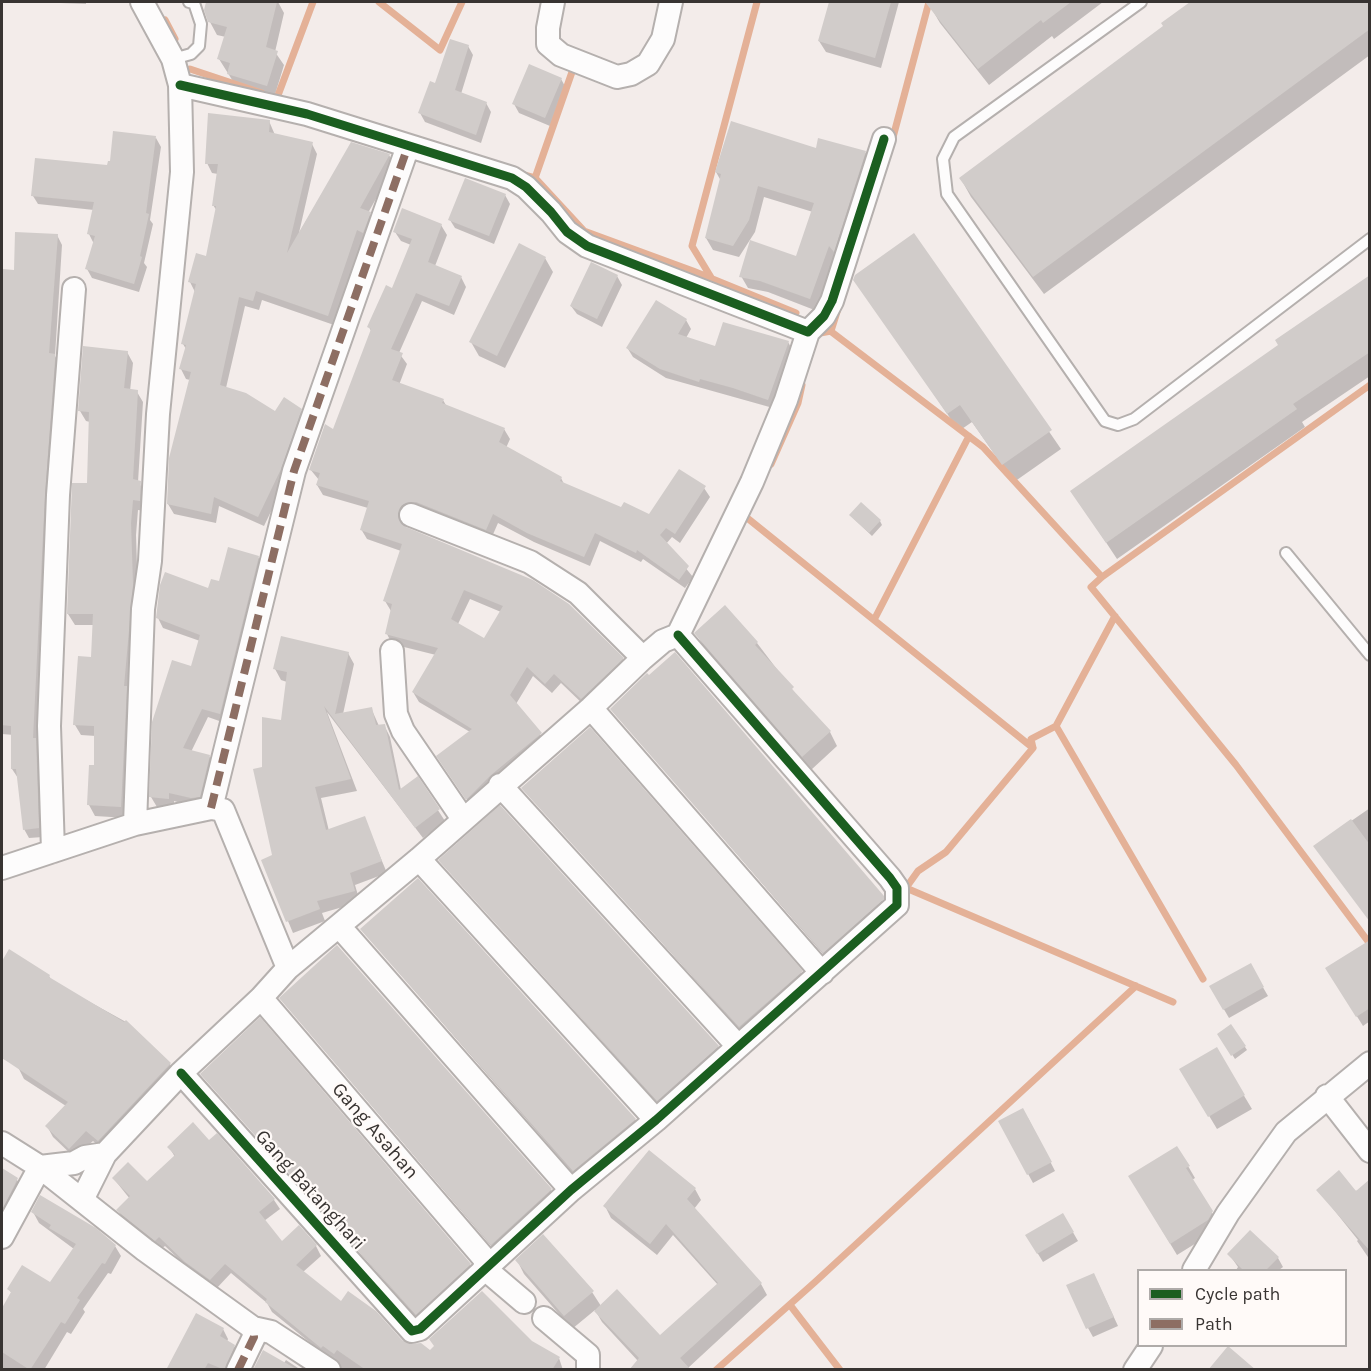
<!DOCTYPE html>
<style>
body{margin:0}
#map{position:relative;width:1371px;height:1371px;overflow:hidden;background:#f3ecea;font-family:Karla,sans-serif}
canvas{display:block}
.frame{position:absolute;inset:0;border:3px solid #383432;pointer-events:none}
.legend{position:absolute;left:1137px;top:1269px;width:210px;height:78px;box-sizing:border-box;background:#fffaf8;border:2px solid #afaba9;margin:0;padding:8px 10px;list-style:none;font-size:18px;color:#383432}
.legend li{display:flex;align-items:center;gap:12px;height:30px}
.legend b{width:30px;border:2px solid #afaba9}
</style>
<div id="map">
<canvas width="1371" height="1371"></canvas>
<div class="frame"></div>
<ul class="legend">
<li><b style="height:8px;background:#1b5e20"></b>Cycle path</li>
<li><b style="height:8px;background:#8d6e63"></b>Path</li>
</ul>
</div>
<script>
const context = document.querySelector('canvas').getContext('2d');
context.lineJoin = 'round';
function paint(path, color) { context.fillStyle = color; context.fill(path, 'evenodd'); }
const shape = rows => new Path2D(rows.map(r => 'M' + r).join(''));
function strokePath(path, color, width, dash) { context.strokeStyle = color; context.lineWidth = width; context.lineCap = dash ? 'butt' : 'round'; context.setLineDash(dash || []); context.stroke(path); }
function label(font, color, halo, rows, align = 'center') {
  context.font = font + ' Karla,sans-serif'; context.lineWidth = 4.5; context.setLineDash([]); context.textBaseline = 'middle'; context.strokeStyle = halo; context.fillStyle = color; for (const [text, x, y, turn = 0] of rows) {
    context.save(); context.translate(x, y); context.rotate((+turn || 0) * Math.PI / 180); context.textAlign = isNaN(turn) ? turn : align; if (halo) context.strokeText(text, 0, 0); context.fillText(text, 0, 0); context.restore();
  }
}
paint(shape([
 [59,2,86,2,86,4,60,3],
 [208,2,278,2,284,13,275,52,284,65,274,98,236,86,219,59,226,37,217,35,210,22,206,10],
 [839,2,899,2,881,68,826,52,819,41],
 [936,2,1103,2,1054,39,1052,36,989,85,940,23,930,6],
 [1192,2,1370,2,1370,55,1044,294,971,197,961,179,1165,27,1163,23],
 [468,46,473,55,461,94,486,103,491,112,481,143,425,122,420,113,436,85],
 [561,79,566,88,550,126,519,113,514,104],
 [269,121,275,135,312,144,317,154,299,233,351,144,389,155,395,165,368,213,375,223,369,242,363,240,334,325,262,300,259,310,245,306,226,388,275,413,300,410,306,420,286,480,264,526,219,506,216,523,174,514,168,504,190,380,186,379,181,369,186,349,183,344,195,292,190,282,207,258,217,211,213,205,218,174,212,173,207,163],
 [156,138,161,147,150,220,153,224,144,263,147,267,139,292,92,278,87,269,94,244,89,234,94,210,38,204,33,196,108,166],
 [817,149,865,152,872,164,817,311,768,292,748,288,741,276,797,258,813,212,764,197,755,232,739,257,713,250,706,238,721,181,716,172],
 [505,195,510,204,494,244,455,228,450,220],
 [441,225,447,235,435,266,461,277,466,287,454,315,422,301,399,353,407,364,399,385,443,400,447,407,504,429,510,439,506,448,561,478,564,484,622,509,650,516,704,488,710,497,680,543,672,537,666,544,693,577,685,588,643,559,641,562,600,541,590,566,534,542,498,523,491,539,404,520,403,526,623,659,628,668,587,708,561,683,552,693,533,676,516,704,547,743,473,808,444,766,470,732,419,702,413,692,436,655,392,644,387,634,391,611,385,601,401,551,367,539,361,529,368,508,323,495,317,485,319,480,310,469,334,431,371,331,369,327,393,290,411,245,401,241,395,232],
 [470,599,501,612,485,640,458,624],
 [57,235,62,245,55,356,60,365,49,505,37,747,40,752,43,837,29,838,24,829,18,778,12,769,14,735,2,734,2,455,8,455,9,446,2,445,2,270,16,272],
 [914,235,1061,449,1014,482,972,422,959,431,855,279],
 [545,258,553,272,505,368,479,356,471,342],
 [617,276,622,285,602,327,577,314,571,306],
 [1370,277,1370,376,1302,422,1305,427,1117,559,1072,491,1280,345],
 [686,320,691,329,686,338,716,348,788,342,793,351,773,408,666,378,633,357,628,349],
 [127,352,133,363,130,391,137,392,143,402,138,482,146,493,145,511,138,510,136,535,138,596,127,818,95,816,89,805,96,767,96,736,81,735,75,725,93,659,94,625,75,625,68,614,89,485,90,422,86,421,80,411],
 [851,516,880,521,882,525,872,536],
 [258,557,264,567,225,723,208,717,191,752,209,756,215,766,205,806,197,808,174,801,174,808,157,807,151,797,200,641,163,628,158,618,209,590],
 [725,608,757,643,798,697,830,732,837,746,811,770,704,647,696,633],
 [348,653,354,664,343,714,371,708,379,726,384,725,390,737,401,790,417,778,445,821,423,838,327,712,357,791,321,798,329,831,364,818,387,873,355,885,360,902,322,913,325,921,293,933,263,861,274,856,263,768,282,722,287,682,281,680,275,669],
 [612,709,882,900,887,909,829,961],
 [523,788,801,972,806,981,745,1035],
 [1370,808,1370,921,1315,846],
 [440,861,718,1046,723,1055,663,1109],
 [362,930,635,1119,640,1128,578,1179],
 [1370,942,1370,1021,1363,1026,1333,978],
 [9,951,49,976,52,981,126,1022,170,1064,176,1075,104,1151,93,1141,75,1158,53,1137,47,1126,66,1106,24,1079,18,1067,2,1058,2,964],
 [1250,965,1268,996,1229,1018,1211,987],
 [281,999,551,1190,556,1199,497,1253],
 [1231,1026,1247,1050,1235,1059,1219,1034],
 [1216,1049,1252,1109,1217,1129,1181,1069],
 [202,1074,470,1265,475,1273,421,1322],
 [1028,1118,1055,1171,1033,1183,1000,1122],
 [209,1142,274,1200,280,1209,264,1221,282,1243,299,1227,316,1246,321,1256,303,1272,341,1303,407,1345,431,1352,531,1342,559,1358,563,1370,344,1370,272,1312,267,1303,231,1273,216,1289,192,1272,165,1246,161,1249,123,1219,118,1210,130,1199,114,1179,147,1183,175,1157,169,1147],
 [1188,1166,1195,1178,1192,1180,1219,1224,1214,1232,1177,1255,1130,1177],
 [2,1170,17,1180,22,1188,2,1227],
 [695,1189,701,1200,694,1209,761,1284,767,1295,688,1368,638,1361,602,1322,595,1310,572,1329,524,1274,517,1260,592,1292,601,1306,660,1337,718,1285,673,1235,657,1255,611,1218,605,1206],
 [1318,1190,1370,1191,1370,1260,1357,1241,1358,1240],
 [33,1212,115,1246,121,1256,111,1274,108,1273,83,1309,85,1312,71,1334,67,1332,44,1370,2,1370,2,1310,12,1294,9,1289,50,1284,74,1249,39,1223],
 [1063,1215,1078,1241,1043,1262,1027,1236],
 [1229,1254,1278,1258,1283,1267,1279,1270,1236,1270,1238,1267],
 [1098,1283,1118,1326,1093,1337,1088,1328],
 [223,1329,228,1339,227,1342,234,1346,240,1356,227,1370,168,1370],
 [286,1360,301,1370,255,1370,284,1363]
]), '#0003');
strokePath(shape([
 [379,2,440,50,462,2],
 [165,20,175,39],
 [190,69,262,93],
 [277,98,313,2],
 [892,141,929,2],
 [524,175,535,178,584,231,693,271,796,313],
 [535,178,572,72],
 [712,279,692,246,757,2],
 [829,330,983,447,1102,577,1091,587,1236,765,1370,944],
 [815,334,831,331,837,312],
 [771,464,798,403,802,385],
 [746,517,1033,748],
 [1102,577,1370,385],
 [874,620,969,436],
 [1056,726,1203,979],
 [906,888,1173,1002],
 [903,892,918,871,946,852,1033,748,1031,739,1056,726,1115,616],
 [790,1305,840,1370],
 [716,1370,815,1282,1136,986]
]), '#e4b197', 7);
paint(shape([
 [206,2,277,2,266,47,278,51,267,86,227,74,230,63,217,59,227,27,208,22,204,10],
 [829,2,891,2,875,58,818,41],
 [925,2,1071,2,1043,23,1041,20,978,69],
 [1190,2,1370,2,1370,29,1033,277,959,178,1163,26,1161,23],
 [450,39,469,45,455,90,487,102,476,135,418,113,430,81,435,83],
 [529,64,562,78,545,118,512,104],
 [208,113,270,120,269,132,313,142,287,253,351,142,390,154,360,208,371,212,363,233,357,230,328,316,256,291,253,301,239,297,220,385,246,393,275,411,284,397,302,409,281,469,258,517,214,497,211,514,167,504,169,458,191,372,179,369,186,345,181,344,196,284,188,282,196,253,206,256,216,206,212,206,218,164,205,164],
 [731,121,816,148,818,138,866,151,834,252,829,246,810,299,760,281,739,277,750,240,796,256,814,203,758,186,749,220,733,246,705,238,721,174,715,172],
 [113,131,156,136,146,213,149,214,140,256,142,257,134,284,85,269,95,236,87,234,94,202,31,196,35,158,107,165,108,161,110,161],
 [465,178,506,194,489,236,448,220],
 [402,208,442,224,428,262,462,276,449,306,416,293,391,349,403,353,392,380,444,399,442,403,505,428,499,442,562,477,560,481,621,507,624,502,649,514,679,469,706,486,675,534,666,528,660,535,689,566,679,580,637,550,636,553,595,533,584,557,527,533,493,514,486,530,416,502,402,505,398,516,406,527,533,580,569,604,624,658,581,699,554,674,545,684,527,667,510,695,542,733,491,775,466,800,436,756,472,729,412,692,438,648,385,634,392,604,383,601,402,544,360,530,369,501,316,485,320,473,309,470,325,424,333,429,371,329,367,327,386,285,392,288,412,239,393,232],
 [464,590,503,606,484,638,451,619],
 [15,232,58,234,49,353,55,354,55,360,45,494,33,738,36,738,39,828,23,830,16,769,11,769,11,726,2,725,2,284,3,269,14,270],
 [914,233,1052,430,1002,465,960,405,947,414,853,280,855,275],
 [519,243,546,257,497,356,469,342],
 [591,262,618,275,597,319,570,306],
 [1370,275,1370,352,1293,404,1297,409,1106,543,1070,491,1278,345,1275,340],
 [656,300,687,319,678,334,715,346,723,322,789,341,768,400,733,388,700,379,699,382,660,369,626,348],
 [83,346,128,351,124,388,138,390,133,479,141,481,140,501,133,500,131,523,133,585,124,686,127,686,121,807,87,805,89,765,94,765,94,726,73,725,78,656,91,657,93,614,67,614,72,483,87,483,89,412,78,411],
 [861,502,881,520,869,533,849,515],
 [228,547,259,556,220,714,202,709,183,748,210,755,200,797,191,798,169,793,169,799,149,797,152,722,172,660,191,666,200,635,156,618,160,585,165,572,208,588,211,579,219,581],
 [725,605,758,642,755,645,794,687,792,689,831,731,802,757,694,633],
 [281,636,349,652,335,714,372,707,376,725,385,724,399,790,418,776,440,809,415,828,324,706,351,779,315,787,326,830,365,816,382,861,350,873,355,891,317,901,320,909,286,922,261,860,272,855,253,769,262,767,262,717,281,720,287,672,273,669],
 [675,652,884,896,884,899,823,953,610,709,647,673,649,675],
 [590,727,803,971,739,1027,521,788],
 [500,805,719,1046,657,1101,438,860],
 [1351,819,1370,845,1370,922,1313,846],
 [418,878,636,1119,573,1171,360,929],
 [1370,940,1370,1008,1356,1017,1325,968],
 [337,945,552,1189,491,1245,279,998],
 [9,949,50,975,49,977,124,1022,126,1020,171,1063,98,1141,86,1131,69,1149,45,1126,68,1102,2,1058,2,961],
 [1251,963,1264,987,1223,1010,1209,986],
 [260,1017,471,1264,416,1315,200,1074],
 [1231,1024,1246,1046,1231,1056,1217,1034],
 [1217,1047,1245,1095,1208,1117,1179,1069],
 [1023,1108,1052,1162,1027,1175,998,1121],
 [193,1122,209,1140,217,1133,275,1199,259,1212,282,1241,299,1225,317,1245,296,1265,341,1301,348,1291,376,1311,402,1340,409,1344,421,1343,430,1350,434,1346,429,1339,482,1291,532,1341,560,1357,552,1370,366,1370,337,1350,334,1354,323,1346,321,1348,265,1302,267,1299,225,1264,210,1280,185,1262,159,1237,155,1241,116,1210,130,1196,112,1178,128,1162,147,1181,175,1155,167,1147],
 [1177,1146,1190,1166,1186,1168,1213,1211,1208,1220,1170,1244,1128,1176],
 [649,1150,696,1188,687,1199,762,1283,680,1358,691,1370,629,1370,639,1358,594,1311,617,1289,660,1335,718,1283,666,1224,650,1244,603,1206],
 [2,1168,18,1178,2,1210],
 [1339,1170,1356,1191,1370,1179,1370,1251,1316,1190],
 [40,1195,96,1228,116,1245,105,1264,102,1263,77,1298,80,1300,65,1324,61,1322,30,1370,2,1352,2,1308,11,1292,7,1289,22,1265,50,1282,76,1244,49,1228,51,1225,31,1212],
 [1063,1213,1074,1232,1037,1254,1025,1235],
 [1250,1230,1279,1257,1266,1270,1243,1270,1227,1254],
 [543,1234,594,1291,564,1316,515,1260],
 [1094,1273,1114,1317,1086,1329,1066,1285],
 [196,1313,224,1328,220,1336,235,1345,225,1370,208,1363,204,1370,166,1370],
 [1228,1346,1256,1370,1208,1370],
 [263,1350,298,1370,253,1370]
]), '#d1ccca');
const service = shape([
 [1141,2,954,137,943,159,947,194,1105,421,1118,425,1134,419,1370,239],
 [173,59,191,54,199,46,201,24,194,3,189,2],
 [1286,553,1370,655]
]);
const minor = shape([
 [553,2,548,28,548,44,561,55,617,77,631,74,648,64,663,39,671,2],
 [180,85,307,114,512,178,526,187,551,212,567,232,587,246,808,332,824,316,832,301,884,139],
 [411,515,530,562,578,593,643,658],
 [392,651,396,714,403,731,463,819],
 [591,708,822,973],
 [500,785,737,1045],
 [211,808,294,471,408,146],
 [135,824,143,609,150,561,158,414,182,172,180,85,173,59,142,2],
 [53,851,49,726,58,495,74,289],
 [419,859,656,1120],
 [2,868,135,824,211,808,223,810,288,968],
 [339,926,571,1190],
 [261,998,489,1264],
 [181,1073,412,1331,420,1329,571,1190,656,1120,897,905,897,888,890,878,678,635],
 [1327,1096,1370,1151],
 [2,1143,40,1167,74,1163,85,1157,105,1154,181,1073,261,998,288,968,419,859,591,708,643,658,663,641,678,635,752,482,786,400,808,332],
 [82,1200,105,1154],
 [2,1237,40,1167,145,1250,253,1328,271,1332,329,1370],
 [484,1268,524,1302],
 [1194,1270,1228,1213,1286,1132,1370,1063],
 [544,1318,588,1355,588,1370],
 [238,1370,254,1337,253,1328],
 [1135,1370,1151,1346]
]);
strokePath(service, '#b5b0ae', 14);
strokePath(minor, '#b5b0ae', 26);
strokePath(service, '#fdfcfc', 10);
strokePath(minor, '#fdfcfc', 22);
strokePath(shape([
 [211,808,294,471,408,146],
 [238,1370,254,1337,253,1328]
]), '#8d6e63', 8, [15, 8]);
strokePath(shape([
 [180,85,307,114,512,178,526,187,551,212,567,232,587,246,808,332,824,316,832,301,884,139],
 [181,1073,412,1331,420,1329,571,1190,656,1120,897,905,897,888,890,878,678,635]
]), '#1b5e20', 9);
label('20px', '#383432', '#fffaf8', [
 ["Gang Asahan",375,1131,49],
 ["Gang Batanghari",310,1190,48]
]);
</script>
